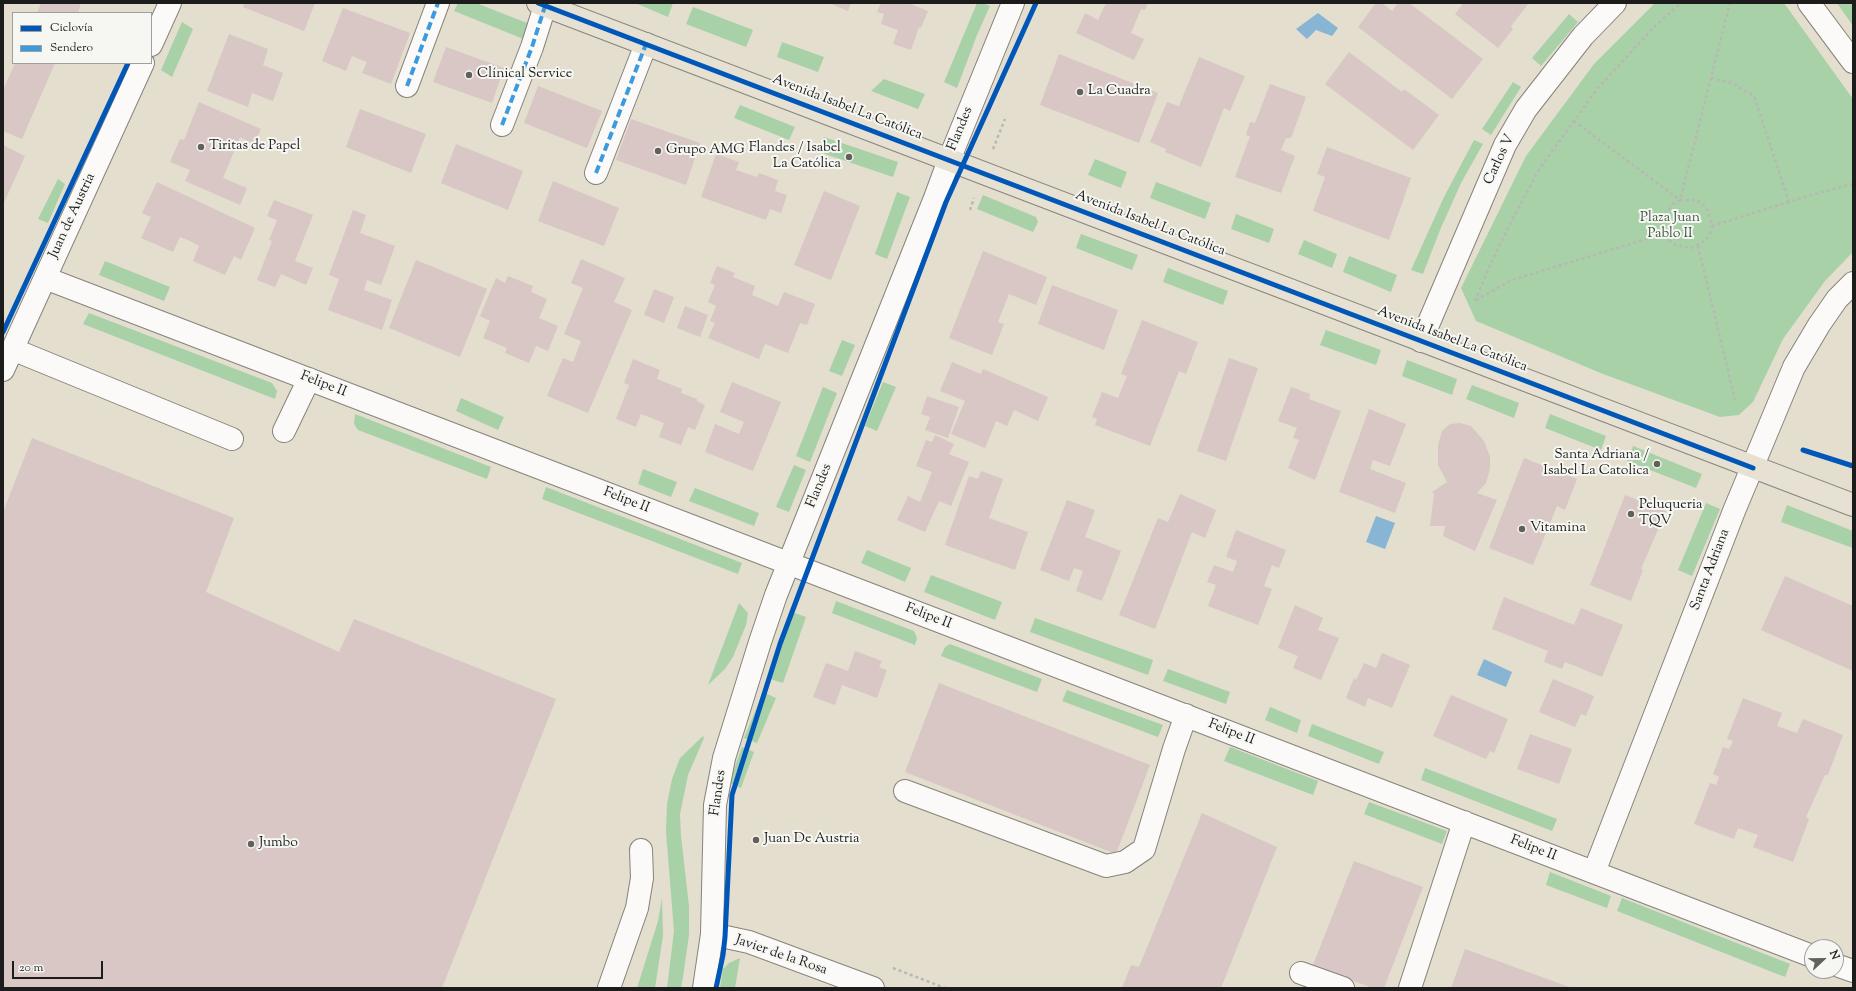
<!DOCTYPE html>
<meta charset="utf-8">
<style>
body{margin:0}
#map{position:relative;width:1856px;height:991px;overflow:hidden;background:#e4dece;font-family:"Sorts Mill Goudy",serif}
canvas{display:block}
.frame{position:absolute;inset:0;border:4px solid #1c1c1c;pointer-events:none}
.legend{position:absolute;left:12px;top:12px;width:140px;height:52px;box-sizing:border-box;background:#f6f6f2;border:1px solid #9f9f9c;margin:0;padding:5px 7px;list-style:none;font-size:12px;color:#1c1c1c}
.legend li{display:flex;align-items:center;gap:8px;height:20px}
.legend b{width:20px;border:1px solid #9f9f9c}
.north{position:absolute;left:1804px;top:939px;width:40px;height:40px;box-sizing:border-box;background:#f6f6f2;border:1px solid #9f9f9c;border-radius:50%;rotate:68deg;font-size:11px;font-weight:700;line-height:16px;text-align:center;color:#1c1c1c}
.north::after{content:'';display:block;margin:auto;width:14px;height:18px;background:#62605a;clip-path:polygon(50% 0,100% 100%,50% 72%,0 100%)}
.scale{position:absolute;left:12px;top:961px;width:91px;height:18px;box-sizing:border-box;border:2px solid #1c1c1c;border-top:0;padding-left:5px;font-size:12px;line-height:14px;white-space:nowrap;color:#1c1c1c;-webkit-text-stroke:3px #f6f6f2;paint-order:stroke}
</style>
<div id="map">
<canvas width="1856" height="991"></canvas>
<div class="frame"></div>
<ul class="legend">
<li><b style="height:5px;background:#0057b8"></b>Ciclovía</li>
<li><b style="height:5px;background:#3c9bdf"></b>Sendero</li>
</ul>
<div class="north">N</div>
<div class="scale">20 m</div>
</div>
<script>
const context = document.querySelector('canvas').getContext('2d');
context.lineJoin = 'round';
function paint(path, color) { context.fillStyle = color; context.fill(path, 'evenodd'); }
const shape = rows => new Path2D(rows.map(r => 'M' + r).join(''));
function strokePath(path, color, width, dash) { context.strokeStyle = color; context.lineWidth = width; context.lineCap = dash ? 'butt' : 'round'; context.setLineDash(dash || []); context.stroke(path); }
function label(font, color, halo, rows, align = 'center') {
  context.font = font + ' "Sorts Mill Goudy",serif'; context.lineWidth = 4; context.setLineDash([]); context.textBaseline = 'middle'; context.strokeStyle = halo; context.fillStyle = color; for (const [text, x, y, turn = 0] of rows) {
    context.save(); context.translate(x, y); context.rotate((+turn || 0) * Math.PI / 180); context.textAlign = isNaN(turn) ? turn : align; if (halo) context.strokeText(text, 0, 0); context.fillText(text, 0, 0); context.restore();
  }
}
paint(shape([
 [458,3,476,3,527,23,526,40,454,11],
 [635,3,673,3,668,17],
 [977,3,982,3,990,6,977,35,957,88,944,82],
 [1655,3,1784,3,1853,99,1853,252,1825,281,1783,339,1753,402,1739,415,1720,417,1603,374,1476,321,1461,288,1526,156,1594,64],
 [1837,3,1853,3,1853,26],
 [693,7,753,30,746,47,686,24],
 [1569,14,1578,22,1541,66,1532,58],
 [182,22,193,29,172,77,161,70],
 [782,42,824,57,818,72,777,57],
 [884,79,925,94,918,109,871,91],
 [1513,82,1521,87,1491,135,1482,129],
 [740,105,795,127,789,140,734,118],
 [824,137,898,162,893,177,819,152],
 [1474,140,1483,144,1461,183,1440,230,1423,274,1411,270,1444,197],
 [1095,159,1127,172,1121,188,1088,175],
 [58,179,65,184,48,223,38,219],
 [1156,182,1211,203,1205,219,1150,198],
 [897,192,910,197,887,259,875,254],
 [983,195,1036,217,1038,222,1033,232,977,209],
 [1236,214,1274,229,1269,243,1231,229],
 [1081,234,1138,255,1132,270,1076,248],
 [1304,240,1337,254,1332,268,1298,254],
 [1349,256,1397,275,1391,292,1343,272],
 [105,261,170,287,164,301,99,275],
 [1168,268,1228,291,1223,305,1163,282],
 [89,313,272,383,277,391,275,399,83,324],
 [1326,330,1381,350,1376,365,1320,345],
 [842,340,855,345,842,376,829,371],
 [1407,360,1457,379,1452,395,1402,376],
 [883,382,896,387,877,431,865,426],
 [1472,385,1519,403,1514,418,1466,399],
 [823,387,837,393,810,462,796,456],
 [461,398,504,417,498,430,456,411],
 [355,414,491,467,487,479,358,430,354,424],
 [1550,414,1606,436,1601,450,1545,428],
 [1633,446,1702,474,1696,488,1627,461],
 [794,465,806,470,789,512,776,507],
 [643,469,677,482,671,497,638,484],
 [546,487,742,563,738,574,542,499],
 [695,488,759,513,754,526,689,501],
 [1706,503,1720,509,1692,576,1678,570],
 [1787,505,1853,531,1853,548,1781,522],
 [867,550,911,568,905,582,861,563],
 [931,575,1002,602,995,620,924,592],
 [836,601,914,631,917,638,915,645,832,613],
 [739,603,748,613,746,625,733,657,725,669,708,685],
 [792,612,806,617,783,683,767,678],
 [1035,618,1153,660,1148,675,1030,632],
 [950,644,1042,679,1037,692,941,656,945,647],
 [1168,669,1230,692,1226,704,1163,681],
 [1067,690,1163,725,1158,737,1062,701],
 [763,692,776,698,757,743,744,738],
 [1270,707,1301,720,1297,733,1265,720],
 [1312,724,1384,752,1379,764,1308,736],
 [703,736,704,738,688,775,680,814,681,836,689,906,689,935,683,977,681,988,667,988,674,931,666,832,667,804,672,779,680,758],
 [742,747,754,752,741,788,729,783],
 [1230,747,1318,781,1313,795,1224,761],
 [1425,768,1557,819,1552,831,1421,780],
 [1369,802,1447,831,1442,844,1364,814],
 [1550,872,1611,896,1607,908,1546,885],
 [662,898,663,936,655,988,637,988,658,921],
 [1622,898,1790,964,1785,977,1617,911],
 [740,958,735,988,720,988,723,969,729,963]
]), '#a8d1a8');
paint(shape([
 [1318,13,1338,28,1332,36,1316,30,1307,39,1296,29],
 [1376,516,1395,523,1385,549,1366,542],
 [1484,659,1512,672,1506,687,1477,675]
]), '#88b5d3');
paint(shape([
 [41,3,81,3,78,13,37,13],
 [244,3,315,3,304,31,243,7],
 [829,3,851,3,848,11],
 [881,3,908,3,928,11,921,28,919,27,911,50,893,44,898,30,881,24,884,14,877,12],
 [1106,3,1148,3,1145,10,1141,9,1131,33,1144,39,1134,60,1076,33,1085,13,1098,20],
 [1376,3,1382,3,1392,11,1398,3,1409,3,1483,59,1452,99,1358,27],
 [1460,3,1529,3,1511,26,1513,29,1498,48,1455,14,1462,5],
 [343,8,410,33,391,84,362,73,367,62,352,56,346,71,322,61],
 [229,34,268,49,263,65,283,73,273,101,252,93,248,107,207,91],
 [446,47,504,68,492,103,433,82],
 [1349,52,1402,92,1404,89,1439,115,1413,150,1325,84],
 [1059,54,1158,93,1139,143,1040,105],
 [1199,57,1245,76,1230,111,1224,108,1201,167,1165,152,1166,149,1150,142,1167,102,1179,106],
 [15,63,55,63,22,139,3,131,3,90],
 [1270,84,1306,97,1291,138,1286,138,1281,150,1295,156,1281,193,1235,177,1250,136,1246,135,1250,122,1255,123],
 [538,86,602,111,587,148,524,123],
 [199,102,261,129,254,144,240,137,223,178,247,188,240,205,185,181,190,170,170,162,180,139,184,140],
 [360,109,426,134,411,173,346,147],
 [631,119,700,143,686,185,616,160],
 [456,144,523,171,508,210,441,183],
 [3,145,25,156,3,205],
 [1327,147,1411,178,1389,240,1313,211,1325,177,1317,174],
 [716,154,739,162,736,170,757,177,759,173,778,180,775,191,787,195,781,213,770,209,766,220,701,197],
 [553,181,619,208,604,246,538,221],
 [157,182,255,228,241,260,234,256,225,275,193,261,199,246,190,241,180,237,173,252,141,238,151,217,142,213],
 [824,191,860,206,831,280,794,265],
 [274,200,313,215,295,261,313,268,306,285,281,274,275,287,257,280,272,241,269,240,277,220,267,216],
 [353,210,366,215,360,233,395,246,381,285,367,280,364,290,392,300,382,330,328,310,339,279,329,275],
 [983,251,1047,277,1036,305,1009,294,998,322,1004,324,992,355,949,338],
 [581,259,625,278,614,302,632,310,588,413,547,396,563,358,573,362,581,341,564,334,583,288,571,283],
 [416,260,487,289,460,357,389,328],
 [717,266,735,273,733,277,755,286,752,295,778,306,784,292,815,304,807,325,800,323,788,353,765,344,759,359,708,338,715,323,710,321,716,306,708,302,715,285,710,283],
 [508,276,533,286,531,292,547,299,539,318,558,326,548,351,536,346,529,363,505,353,507,348,483,338,490,321,480,316,496,278,505,283],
 [1052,285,1118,310,1104,350,1038,324],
 [654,289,674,297,664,323,644,315],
 [685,306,708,315,700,337,677,328],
 [1142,320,1198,342,1186,374,1179,371,1150,446,1095,425,1097,419,1092,417,1102,392,1118,398,1127,376,1121,374],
 [1229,358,1258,368,1226,461,1197,451],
 [633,359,660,370,657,379,682,389,681,393,697,399,697,401,705,405,695,430,688,427,681,445,659,437,664,423,641,414,636,427,616,419,629,385,624,383],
 [952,362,981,374,983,369,1048,397,1038,421,1014,410,1007,426,996,421,985,448,951,434,965,401,940,391],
 [732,382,781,402,753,471,705,452,715,424,739,434,744,422,720,412],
 [1291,387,1310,394,1309,399,1341,411,1315,480,1288,468,1299,440,1293,438,1297,428,1278,421],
 [927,396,959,407,948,438,925,430,930,417,921,414],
 [1369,409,1406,424,1390,466,1373,460,1370,469,1406,483,1395,513,1339,492],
 [1460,423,1471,426,1484,441,1490,457,1490,469,1486,483,1477,493,1497,500,1475,551,1443,536,1445,526,1430,526,1434,494,1432,492,1447,482,1438,465,1438,445,1442,431,1450,424],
 [935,435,954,444,949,454,969,462,951,506,939,501,925,532,897,520,908,496,920,502,932,472,916,466,926,440,932,442],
 [32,438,234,518,206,592,339,652,354,619,556,699,442,988,3,988,3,512],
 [1524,458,1577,479,1565,510,1557,506,1533,565,1489,548],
 [981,471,1003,479,989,518,1028,532,1015,570,945,545,969,476,978,479],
 [1180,494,1216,510,1205,538,1192,532,1155,629,1119,615,1158,518,1168,522],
 [1625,495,1666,511,1641,569,1643,570,1631,601,1590,585],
 [1067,500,1095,510,1085,537,1121,551,1102,601,1076,591,1083,571,1074,568,1069,581,1040,570],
 [1236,530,1286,550,1279,568,1272,565,1264,586,1272,589,1258,625,1208,606,1216,585,1207,582,1214,565,1233,572,1237,561,1226,557],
 [1785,576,1853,606,1853,671,1761,630],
 [1504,597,1574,625,1581,608,1623,625,1602,677,1565,662,1562,669,1544,662,1548,651,1492,629],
 [1295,605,1323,618,1318,630,1339,638,1321,680,1293,668,1298,656,1278,648],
 [855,651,882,661,879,667,887,670,877,698,842,685,835,705,813,697,826,663,848,671],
 [1382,653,1410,665,1392,708,1368,698,1365,707,1346,698,1354,678,1356,680,1364,663,1376,668],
 [1553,679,1594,696,1586,716,1581,714,1575,727,1539,712],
 [939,683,1150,765,1116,854,905,772],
 [1451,695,1508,719,1494,753,1490,751,1486,759,1433,736],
 [1743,698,1782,713,1777,726,1797,733,1803,719,1843,735,1828,775,1825,775,1806,817,1809,819,1793,862,1753,847,1758,835,1738,828,1734,839,1694,824,1710,783,1716,785,1719,777,1713,774,1723,747,1729,749,1733,741,1727,739],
 [1530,734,1572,749,1559,784,1517,769],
 [1202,813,1277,847,1221,988,1122,988,1131,965,1139,967],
 [1354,861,1423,887,1384,988,1372,988,1313,965],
 [1465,949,1572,988,1451,988]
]), '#d8c7c5');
const minor = shape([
 [1809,3,1853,62],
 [151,45,170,3],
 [407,86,438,3],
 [502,125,532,47,545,6],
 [596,173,646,44],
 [45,278,1812,956],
 [1421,341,1505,145,1526,109,1583,36,1615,3],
 [12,349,232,439],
 [3,370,143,63],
 [284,431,309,379],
 [905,791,1106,866,1125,862,1144,849,1174,749,1186,715],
 [1594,872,1734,511,1794,367,1819,325,1837,299,1853,283],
 [712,934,749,942,873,988],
 [1836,965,1853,971],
 [1301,973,1343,988],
 [609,988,637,908,642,878,641,850],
 [704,988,712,934,715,805,724,758,760,642,776,595,935,198,949,160,1013,3],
 [1410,988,1464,822]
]);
const major = shape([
 [538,3,1853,505]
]);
strokePath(minor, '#86837b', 24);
strokePath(major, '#86837b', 24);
strokePath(shape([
 [1711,78,1732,83,1754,96,1789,202],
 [1574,121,1680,200,1696,200,1703,204,1708,211,1712,226,1710,234,1705,241,1691,248,1676,245,1669,240,1666,233,1663,225,1664,217,1673,204,1680,200,1730,3],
 [993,149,1005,119],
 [970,210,974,198],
 [1712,226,1811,195,1853,184],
 [1698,246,1735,400],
 [1476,300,1512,280,1666,233],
 [1475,301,1490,265,1514,216,1540,168,1597,89,1654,27,1681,3],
 [893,968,945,988]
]), '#b8b7b4', 2.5, [3, 3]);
strokePath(minor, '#fbfaf8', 22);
strokePath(major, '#e6e1d3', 22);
strokePath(shape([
 [407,86,438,3],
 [502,125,532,47,545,6],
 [596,173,646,44]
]), '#3c9bdf', 4, [8, 4]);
strokePath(shape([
 [538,3,1753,468],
 [3,332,128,63],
 [1803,450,1853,466],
 [716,988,723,955,725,937,732,795,780,644,946,202,1036,3]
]), '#0057b8', 5);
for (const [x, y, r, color] of [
 [469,75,4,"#62605a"],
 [1080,92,4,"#62605a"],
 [201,147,4,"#62605a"],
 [658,151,4,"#62605a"],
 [849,157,4,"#62605a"],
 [1657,464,4,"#62605a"],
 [1631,514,4,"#62605a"],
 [1522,529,4,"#62605a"],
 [756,840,4,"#62605a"],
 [251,844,4,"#62605a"]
]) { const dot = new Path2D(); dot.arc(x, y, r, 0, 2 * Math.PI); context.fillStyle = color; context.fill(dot); strokePath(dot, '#f6f6f2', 1.5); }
label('14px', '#1c1c1c', '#f6f6f2', [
 ["Clínical Service",477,75],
 ["La Cuadra",1088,92],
 ["Tiritas de Papel",209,147],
 ["Flandes / Isabel",841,149,"right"],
 ["La Católica",841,165,"right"],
 ["Grupo AMG",666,151],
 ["Santa Adriana /",1649,456,"right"],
 ["Isabel La Catolica",1649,472,"right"],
 ["Peluqueria",1639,506],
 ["TQV",1639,522],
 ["Vitamina",1530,529],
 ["Juan De Austria",764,840],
 ["Jumbo",259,844]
], 'left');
label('14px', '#1c1c1c', '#f6f6f2', [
 ["Avenida Isabel La Católica",847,108,21],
 ["Flandes",961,129,-68],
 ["Carlos V",1500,160,-65],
 ["Juan de Austria",73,216,-65],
 ["Avenida Isabel La Católica",1150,224,21],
 ["Avenida Isabel La Católica",1452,340,21],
 ["Felipe II",323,385,21],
 ["Flandes",820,486,-68],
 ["Felipe II",626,501,21],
 ["Santa Adriana",1711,570,-69],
 ["Felipe II",928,617,21],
 ["Felipe II",1231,733,21],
 ["Flandes",719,793,-82],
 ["Felipe II",1533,849,21],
 ["Javier de la Rosa",781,956,19]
]);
label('14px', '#3c5842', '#f6f6f2', [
 ["Plaza Juan",1670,219],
 ["Pablo II",1670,235]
]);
</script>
